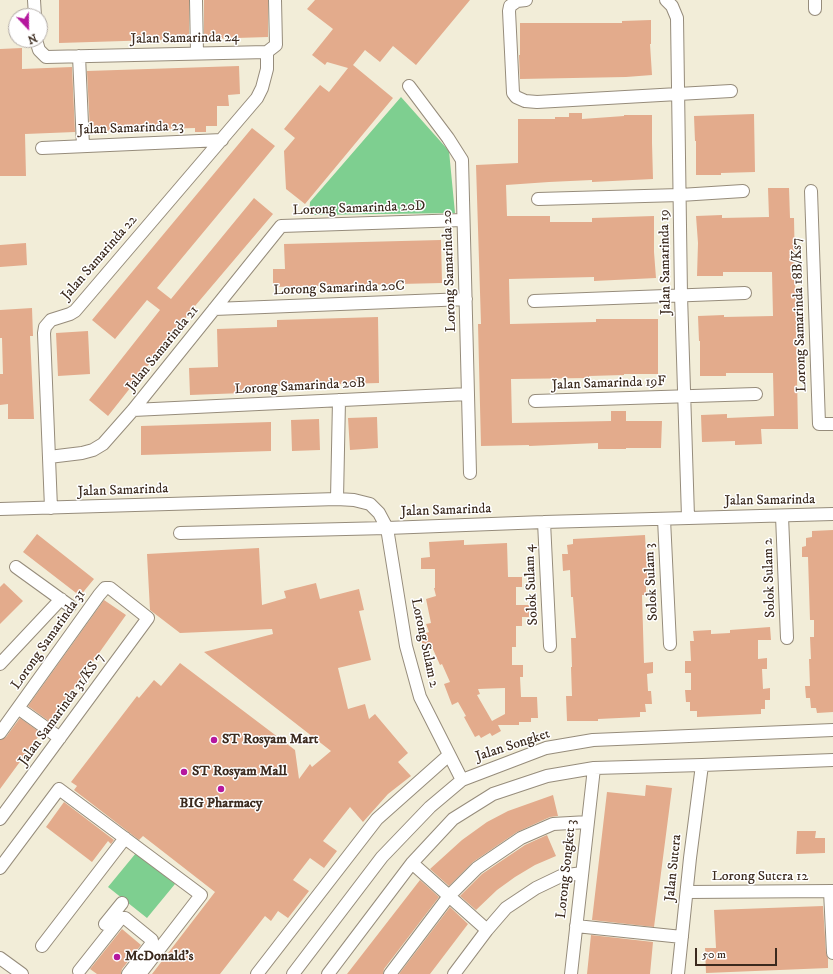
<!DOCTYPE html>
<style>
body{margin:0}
#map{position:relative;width:833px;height:974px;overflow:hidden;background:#f2edd8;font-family:"IM FELL DW Pica",serif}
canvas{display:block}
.north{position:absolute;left:8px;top:8px;width:40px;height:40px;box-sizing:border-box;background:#fff;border:1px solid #b1aaa5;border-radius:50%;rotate:158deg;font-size:11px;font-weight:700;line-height:16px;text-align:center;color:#3b2a1e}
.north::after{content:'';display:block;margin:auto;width:14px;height:18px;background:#b5179e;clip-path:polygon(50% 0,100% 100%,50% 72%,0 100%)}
.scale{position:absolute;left:695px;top:948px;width:82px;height:18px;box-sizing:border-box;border:2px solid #3b2a1e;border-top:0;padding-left:5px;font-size:12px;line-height:14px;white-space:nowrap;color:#3b2a1e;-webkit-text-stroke:3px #fff;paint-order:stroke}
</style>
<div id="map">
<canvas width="833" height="974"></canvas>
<div class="north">N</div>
<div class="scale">50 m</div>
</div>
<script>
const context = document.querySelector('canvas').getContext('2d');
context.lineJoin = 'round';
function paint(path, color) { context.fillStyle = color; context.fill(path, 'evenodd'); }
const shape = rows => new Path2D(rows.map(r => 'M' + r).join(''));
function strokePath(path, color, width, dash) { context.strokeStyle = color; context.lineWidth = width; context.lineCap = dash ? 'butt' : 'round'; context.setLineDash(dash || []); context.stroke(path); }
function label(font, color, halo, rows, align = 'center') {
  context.font = font + ' "IM FELL DW Pica",serif'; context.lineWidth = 3; context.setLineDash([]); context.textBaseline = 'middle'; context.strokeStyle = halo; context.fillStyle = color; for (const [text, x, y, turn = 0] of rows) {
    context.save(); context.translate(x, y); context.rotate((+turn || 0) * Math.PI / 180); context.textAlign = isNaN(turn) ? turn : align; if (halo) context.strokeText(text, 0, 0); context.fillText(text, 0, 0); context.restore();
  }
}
paint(shape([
 [401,97,449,151,455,213,309,215,310,202],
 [136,853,175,884,147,918,108,887]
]), '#7ecf90');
paint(shape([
 [59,0,189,0,189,39,59,43],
 [204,0,268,0,268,37,204,39],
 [315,0,470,0,416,65,393,46,380,62,365,50,353,65,393,98,305,204,286,189,284,151,295,138,284,129,320,85,329,92,348,68,327,62,325,65,312,55,333,29,307,9],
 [651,20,651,44,650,44,652,75,626,77,520,79,519,55,520,55,520,23,622,23,622,21],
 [22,48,22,69,72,67,75,132,25,134,26,176,0,176,0,49],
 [239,66,240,94,228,95,229,106,217,106,217,126,206,126,206,132,195,132,195,128,90,131,87,71],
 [569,113,582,113,582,119,624,116,624,115,652,115,652,143,653,179,592,182,592,180,549,182,506,185,507,216,550,216,550,222,592,222,592,218,654,216,654,252,656,278,594,281,594,277,509,279,510,324,596,322,596,319,658,319,658,374,624,374,624,375,589,376,589,378,511,379,512,423,611,421,611,411,626,411,626,421,662,421,661,448,626,448,626,449,598,449,598,443,529,446,529,445,481,446,478,324,481,324,476,165,518,163,518,119,555,119,555,117,569,117],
 [754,114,755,172,721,173,721,175,696,175,696,141,695,141,694,116],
 [252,128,275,146,157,288,171,299,254,198,273,214,195,306,108,416,89,400,160,310,147,300,115,339,92,320],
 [768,188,789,188,790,218,794,218,798,429,761,429,762,444,735,445,735,441,702,442,701,415,727,414,727,418,774,416,773,373,726,373,726,376,700,376,700,341,699,341,698,316,724,315,724,317,773,316,772,272,723,272,723,276,697,276,698,243,696,216,722,215,722,218,769,217],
 [441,240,442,283,273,287,273,269,285,269,284,244],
 [26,243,27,265,0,267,0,245],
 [32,308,33,336,30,336,34,419,8,419,8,404,0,405,0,374,3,374,2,338,0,338,0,310],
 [378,317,379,383,270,386,270,392,190,395,189,368,218,367,217,329,277,327,277,320],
 [88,331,90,374,58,376,56,333],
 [377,417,378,448,350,450,348,418],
 [319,419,320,450,292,451,291,420],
 [271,422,271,451,141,455,141,426],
 [833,530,833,712,817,713,816,708,811,708,810,698,806,698,805,686,810,686,809,659,811,659,810,637,814,637,814,620,810,620,808,557,802,557,802,547,806,546,806,538,812,537,812,531],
 [37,534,94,579,80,596,23,552],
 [645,535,647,572,650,572,650,583,646,584,646,595,642,595,644,663,653,662,653,673,647,674,648,691,651,691,652,704,645,704,646,712,640,712,640,717,598,719,598,721,567,721,566,696,572,696,571,667,572,667,571,638,576,638,573,597,571,597,570,570,563,571,562,554,568,554,567,545,573,544,573,539],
 [464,540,464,545,507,543,508,577,522,577,522,587,516,587,516,605,529,605,529,617,522,617,522,626,516,626,516,647,512,647,512,665,523,665,523,677,520,677,521,697,537,697,538,718,531,718,531,722,519,722,519,725,498,725,501,731,492,736,490,733,481,738,479,735,475,737,464,717,466,716,458,702,452,705,444,684,450,682,442,664,440,665,432,647,424,649,420,635,429,632,426,624,431,623,426,599,436,596,434,588,435,588,435,569,421,569,421,558,430,557,429,542],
 [505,688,505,714,492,721,477,695,480,694,478,689],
 [259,548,262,605,286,598,284,591,316,583,320,599,359,589,364,610,359,611,371,660,338,668,348,709,365,704,369,719,375,714,408,753,398,762,411,776,388,794,363,822,350,807,323,841,337,851,324,868,310,858,293,880,309,891,288,918,278,911,271,921,265,916,220,974,152,974,215,892,143,836,139,840,74,790,77,786,71,782,137,696,139,698,154,680,161,686,180,663,295,750,299,779,310,764,312,767,331,751,204,652,273,634,272,629,180,633,150,610,147,554],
 [4,583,23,601,0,624,0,587],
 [104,600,126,615,50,722,28,706],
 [770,627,771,640,758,640,758,659,767,658,767,669,762,669,763,689,770,688,770,700,765,700,765,709,761,709,761,714,697,717,697,711,690,711,690,702,686,702,685,690,691,690,691,673,685,673,685,661,691,661,690,641,694,641,693,631,711,630,711,634,730,633,730,630],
 [20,718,41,733,0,789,0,740,6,737],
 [646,785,672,788,654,927,592,920,607,792,645,796],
 [553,795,558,816,550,817,517,832,473,862,449,886,430,869,462,840,487,822,508,811],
 [64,802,114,840,111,844,108,841,92,862,46,827],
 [797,831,816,831,815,838,825,838,825,853,796,854],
 [547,835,556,856,535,865,515,877,497,890,476,910,460,896,482,874,525,845],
 [420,880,439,897,384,969,383,974,347,974],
 [823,906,826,953,828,958,828,968,706,973,705,948,716,948,714,910],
 [450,907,468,924,430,974,399,974],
 [122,929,141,945,122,969,121,974,97,974,90,969],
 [591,935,653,942,650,974,587,974]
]), '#e3ab8c');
const minor = shape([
 [34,0,35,16],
 [196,0,197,53],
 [526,0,517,1,510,6,509,11,513,93,516,97,525,101,537,102,731,91],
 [666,0,672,6,677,18,681,295,688,517],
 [815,0,815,9],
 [36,40,39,50,46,57,267,52,276,45,275,0],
 [79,56,83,146],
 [409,86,448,138,462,160,470,473],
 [42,148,222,140],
 [811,191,819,424,833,424],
 [538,199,680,195,743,191],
 [534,301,745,293],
 [214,309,466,299],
 [535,401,756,394],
 [133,410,468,394],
 [49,457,82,453,93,450,103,444,133,410,281,226,463,220],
 [337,499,339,400],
 [51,508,44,333,45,327,51,320,70,314,75,311,257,98,262,88,267,69,267,52],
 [0,509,337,499,354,500,370,504,379,513,387,528,544,522,833,514],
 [782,516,787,638],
 [664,519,670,644],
 [544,522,550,646],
 [180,533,387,528,406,646,420,697,462,780],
 [16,567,70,606],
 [0,664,61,599],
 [18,708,60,738],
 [0,733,99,595,105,588,110,588,148,618,0,819],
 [412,863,487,930],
 [0,868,59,789,201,895,140,974],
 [830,891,833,953],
 [687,892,833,891],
 [105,924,122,903],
 [576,926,682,937],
 [42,946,125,838],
 [0,958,22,974],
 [79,971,121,918,125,918,152,940,152,943,128,974],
 [257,974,377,819,449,755],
 [293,974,382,857,430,807,462,780,546,748,593,740,833,730],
 [328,974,412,863,453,819,493,794,547,776,594,768,702,765,833,760],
 [390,974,449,896,477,868,521,838,553,824,588,822],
 [454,974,487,930,506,908,536,888,561,876,582,873],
 [571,974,594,768],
 [678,974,690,858,702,765]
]);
strokePath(minor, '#968c7b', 14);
strokePath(minor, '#fff', 12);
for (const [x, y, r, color] of [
 [214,740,4,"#b5179e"],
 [184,772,4,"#b5179e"],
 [221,789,4,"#b5179e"],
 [117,957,4,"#b5179e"]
]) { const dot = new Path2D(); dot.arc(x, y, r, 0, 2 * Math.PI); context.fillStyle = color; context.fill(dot); strokePath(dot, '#fff', 1.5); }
label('14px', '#3b2a1e', '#fff', [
 ["Jalan Samarinda 24",185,39,-1],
 ["Jalan Samarinda 23",131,129,-2],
 ["Lorong Samarinda 20D",359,209,-2],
 ["Jalan Samarinda 22",100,258,-49],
 ["Jalan Samarinda 19",666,262,-91],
 ["Lorong Samarinda 20",450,271,-92],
 ["Lorong Samarinda 20C",339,289,-2],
 ["Lorong Samarinda 18B/Ks7",800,315,-92],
 ["Jalan Samarinda 21",163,349,-51],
 ["Jalan Samarinda 19F",609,384,-2],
 ["Lorong Samarinda 20B",300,387,-3],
 ["Jalan Samarinda",123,491,-2],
 ["Jalan Samarinda",770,501,-1],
 ["Jalan Samarinda",446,511,-2],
 ["Solok Sulam 2",770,578,-92],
 ["Solok Sulam 3",652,582,-93],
 ["Solok Sulam 4",532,585,-93],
 ["Lorong Samarinda 31",49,640,-55],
 ["Lorong Sulam 2",424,643,78],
 ["Jalan Samarinda 31/KS 7",62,710,-54],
 ["Jalan Songket",513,746,-18],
 ["Jalan Sutera",674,868,-84],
 ["Lorong Songket 3",567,869,-84],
 ["Lorong Sutera 12",760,877]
]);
label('bold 14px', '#3b2a1e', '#fff', [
 ["ST Rosyam Mart",222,740],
 ["ST Rosyam Mall",192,772],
 ["BIG Pharmacy",221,804,"center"],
 ["McDonald's",125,957]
], 'left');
</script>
